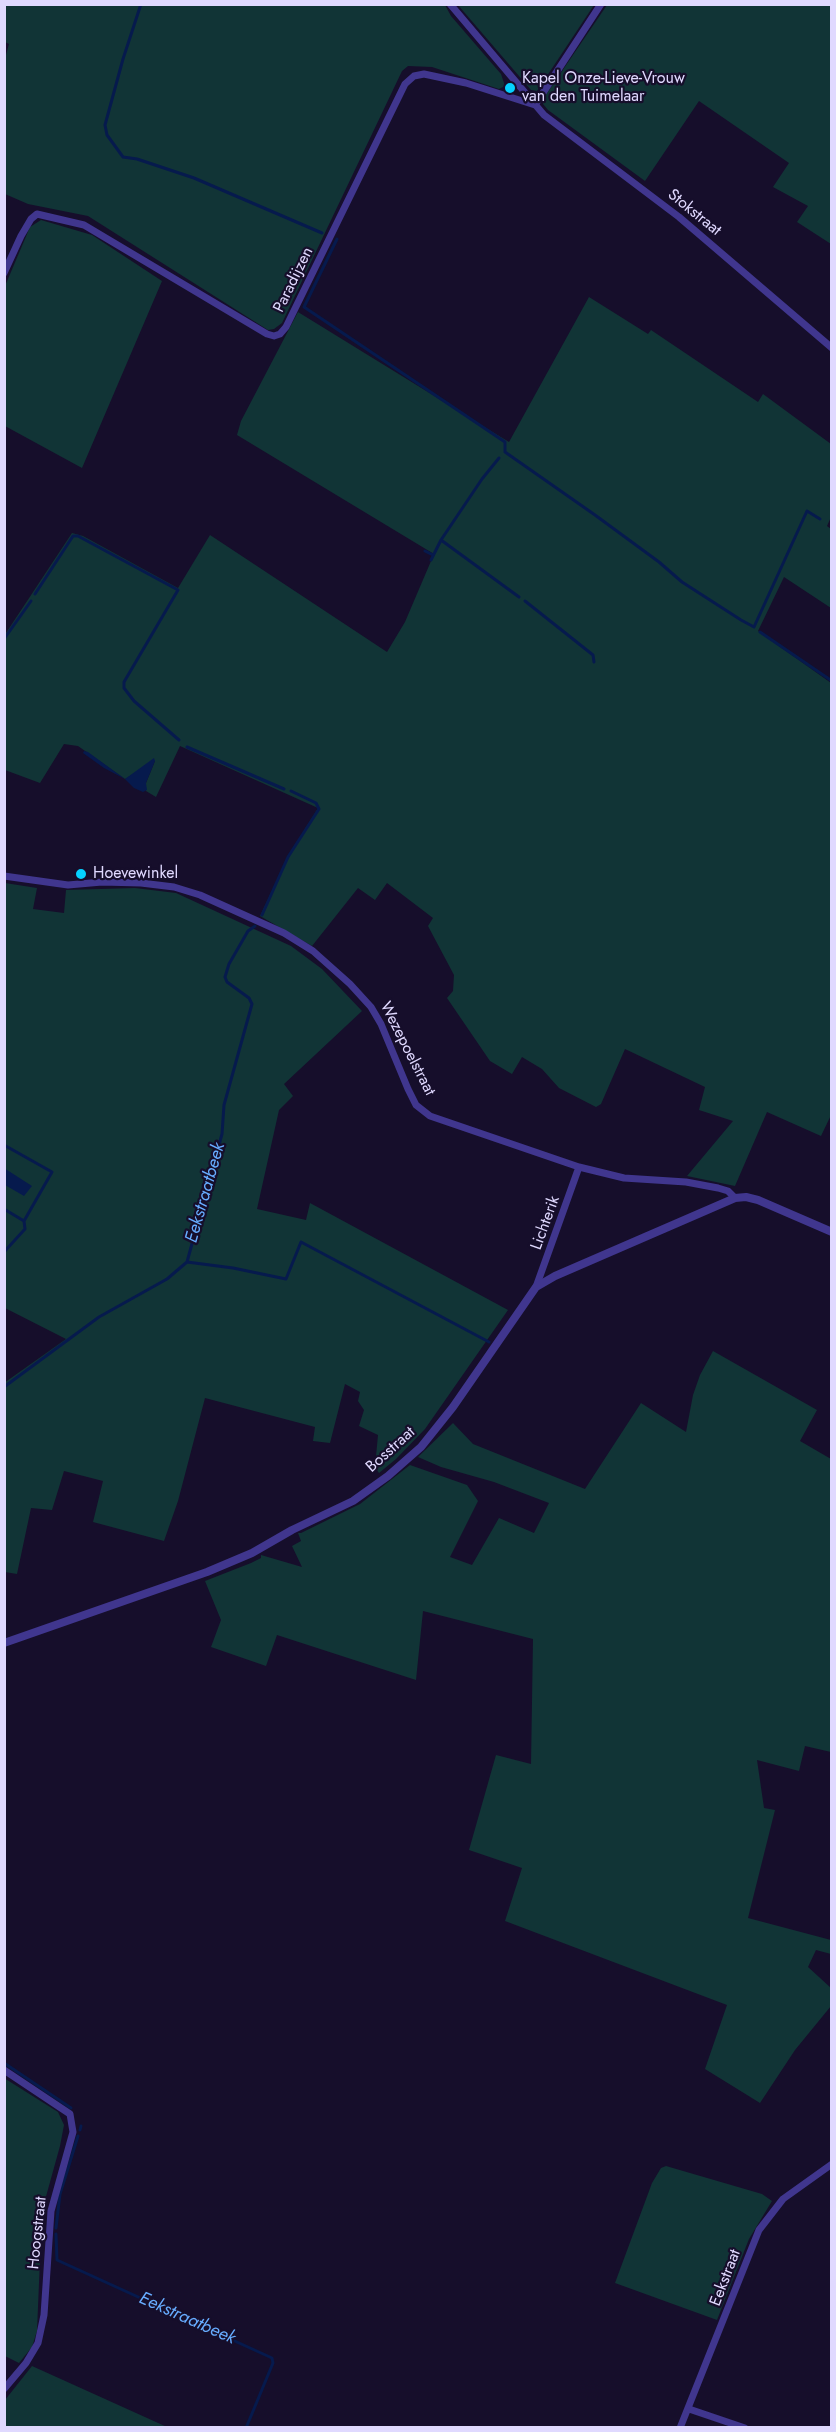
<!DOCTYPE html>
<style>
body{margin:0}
#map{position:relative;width:836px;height:2432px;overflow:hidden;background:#160e2b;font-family:Jost,sans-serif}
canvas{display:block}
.frame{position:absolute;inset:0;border:6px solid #e0d9ff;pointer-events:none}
</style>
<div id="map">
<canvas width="836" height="2432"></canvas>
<div class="frame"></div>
</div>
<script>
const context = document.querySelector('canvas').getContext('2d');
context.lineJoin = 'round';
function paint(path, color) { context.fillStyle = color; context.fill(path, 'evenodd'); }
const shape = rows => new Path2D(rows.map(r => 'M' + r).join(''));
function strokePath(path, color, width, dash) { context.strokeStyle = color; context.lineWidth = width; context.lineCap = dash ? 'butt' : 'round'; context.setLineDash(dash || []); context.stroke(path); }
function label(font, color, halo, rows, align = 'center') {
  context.font = font + ' Jost,sans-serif'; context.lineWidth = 4.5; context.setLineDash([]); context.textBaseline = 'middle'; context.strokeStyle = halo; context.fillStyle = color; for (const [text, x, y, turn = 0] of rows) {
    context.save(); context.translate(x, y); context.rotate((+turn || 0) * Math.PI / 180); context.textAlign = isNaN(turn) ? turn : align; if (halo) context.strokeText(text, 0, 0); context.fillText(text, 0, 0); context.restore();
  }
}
paint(shape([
 [4,5,445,5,451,16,501,74,505,86,499,89,432,67,408,66,402,71,282,323,274,329,268,330,88,216,28,204,5,194,4,62,9,44,5,42],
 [458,5,594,5,537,91,531,90],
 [607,5,831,5,831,244,797,222,808,206,773,187,789,163,699,101,645,181,548,110,543,104,543,99],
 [41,220,92,235,162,281,82,468,5,426,5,286,30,227],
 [589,297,648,334,651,330,758,402,763,394,831,444,831,517,827,526,831,529,831,608,784,577,758,631,831,683,832,1113,821,1136,767,1112,735,1186,687,1176,733,1121,699,1110,705,1087,625,1049,601,1104,596,1107,559,1088,542,1069,522,1057,512,1074,490,1061,447,998,453,991,454,975,428,926,433,918,387,883,375,900,358,888,312,946,260,916,288,856,318,808,180,746,156,797,146,791,146,783,155,761,125,779,78,746,64,744,40,783,5,770,4,636,72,533,83,536,178,588,210,535,387,652,405,622,434,554,237,435,241,421,298,312,509,442],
 [5,883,37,888,33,909,64,913,66,890,135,888,176,893,291,946,322,969,362,1011,284,1084,293,1096,279,1110,257,1209,306,1220,310,1203,508,1310,425,1429,396,1459,379,1473,375,1467,378,1435,359,1426,364,1410,358,1401,360,1392,345,1384,330,1443,313,1441,315,1427,205,1398,178,1501,164,1541,93,1522,103,1481,64,1471,52,1510,31,1508,17,1574,5,1572,4,1383,66,1339,5,1308],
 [713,1351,817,1410,800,1441,831,1459,831,1752,805,1746,799,1771,757,1760,764,1808,775,1810,748,1918,831,1940,831,1954,816,1950,808,1967,831,1988,831,2006,795,2050,760,2103,705,2069,727,2005,505,1921,522,1868,469,1850,496,1755,531,1764,533,1639,423,1611,416,1680,277,1635,266,1666,211,1647,221,1620,205,1581,251,1563,261,1558,261,1555,302,1567,292,1546,301,1541,298,1533,301,1533,360,1504,410,1465,467,1485,478,1501,450,1557,472,1565,499,1518,534,1533,549,1503,494,1482,441,1467,418,1457,453,1423,473,1444,585,1489,641,1403,686,1432,693,1395,700,1375],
 [4,2078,58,2112,64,2125,60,2146,42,2211,37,2331,32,2347,19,2363,5,2356],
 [666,2166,762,2194,772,2201,749,2239,717,2320,615,2283,652,2183,661,2168],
 [32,2366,167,2427,5,2427,5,2400]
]), '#113436');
paint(shape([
 [84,751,88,752,125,779,154,758,155,761,146,783,147,790,143,792,134,788,125,779,104,768,83,753],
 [4,1168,32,1186,24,1196,5,1185]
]), '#061a4d');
strokePath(shape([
 [141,4,123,59,105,125,107,135,123,157,137,159,194,178,322,233],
 [337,239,304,307,505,442,505,452,595,515,659,562,682,582,741,620,754,627,807,511,820,519],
 [499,458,482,479,441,540,519,597],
 [425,551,433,555],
 [431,560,441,540],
 [35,594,73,536,78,536,178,590,124,682,124,688,134,701,179,740],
 [525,601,593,655,594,662],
 [760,632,832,681],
 [4,639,31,601],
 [187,747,284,789],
 [262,915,288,857,319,809,316,803,291,791],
 [4,1145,52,1172,24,1221,4,1209],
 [4,1252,25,1229,24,1221],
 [187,1262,233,1268,286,1279,301,1242,489,1342],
 [4,1387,99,1317,167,1279,187,1262,222,1134,224,1105,252,1004,249,998,227,982,225,977,229,964,248,931,255,926],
 [4,2063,71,2108],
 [80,2130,81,2126],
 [56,2228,60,2194,78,2136],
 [56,2234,57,2260,272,2358,273,2363,246,2428]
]), '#061a4d', 3);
strokePath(shape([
 [450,4,544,115,679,217,832,348],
 [535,105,601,4],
 [4,273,21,236,31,219,37,214,84,225,267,334,274,336,280,334,286,327,405,84,414,76,424,74,466,83,535,105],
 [4,876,68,885,102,882,141,883,174,887,200,895,284,933,313,951,350,984,371,1007,381,1024,408,1089,416,1105,430,1116,579,1167,624,1178,686,1182,718,1188,728,1191,735,1198],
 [536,1287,579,1167],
 [4,2070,70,2114,73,2132,51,2211,44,2315,38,2343,26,2363,4,2389],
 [689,2409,745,2428],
 [680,2428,759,2230,783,2199,832,2164]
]), '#40368e', 7);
strokePath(shape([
 [4,1643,207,1572,252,1553,292,1530,353,1501,388,1476,421,1447,453,1407,536,1287,555,1276,735,1198,746,1197,758,1200,832,1232]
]), '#40368e', 8);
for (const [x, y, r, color] of [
 [510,88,6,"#05d1ff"],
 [81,874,6,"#05d1ff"]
]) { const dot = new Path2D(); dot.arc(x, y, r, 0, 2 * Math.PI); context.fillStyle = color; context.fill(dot); strokePath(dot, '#160e2b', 2); }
label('16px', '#e0d9ff', '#160e2b', [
 ["Kapel Onze-Lieve-Vrouw",522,79],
 ["van den Tuimelaar",522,97],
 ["Hoevewinkel",93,874]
], 'left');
label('16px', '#e0d9ff', '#160e2b', [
 ["Stokstraat",694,213,39],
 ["Paradijzen",294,280,-64],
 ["Wezepoelstraat",407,1049,63],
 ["Lichterik",546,1223,-70],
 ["Bosstraat",391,1450,-42],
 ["Hoogstraat",38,2233,-84],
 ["Eekstraat",726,2278,-69]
]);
label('italic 18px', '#67acff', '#160e2b', [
 ["Eekstraatbeek",206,1193,-74],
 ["Eekstraatbeek",187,2319,24]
]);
</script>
